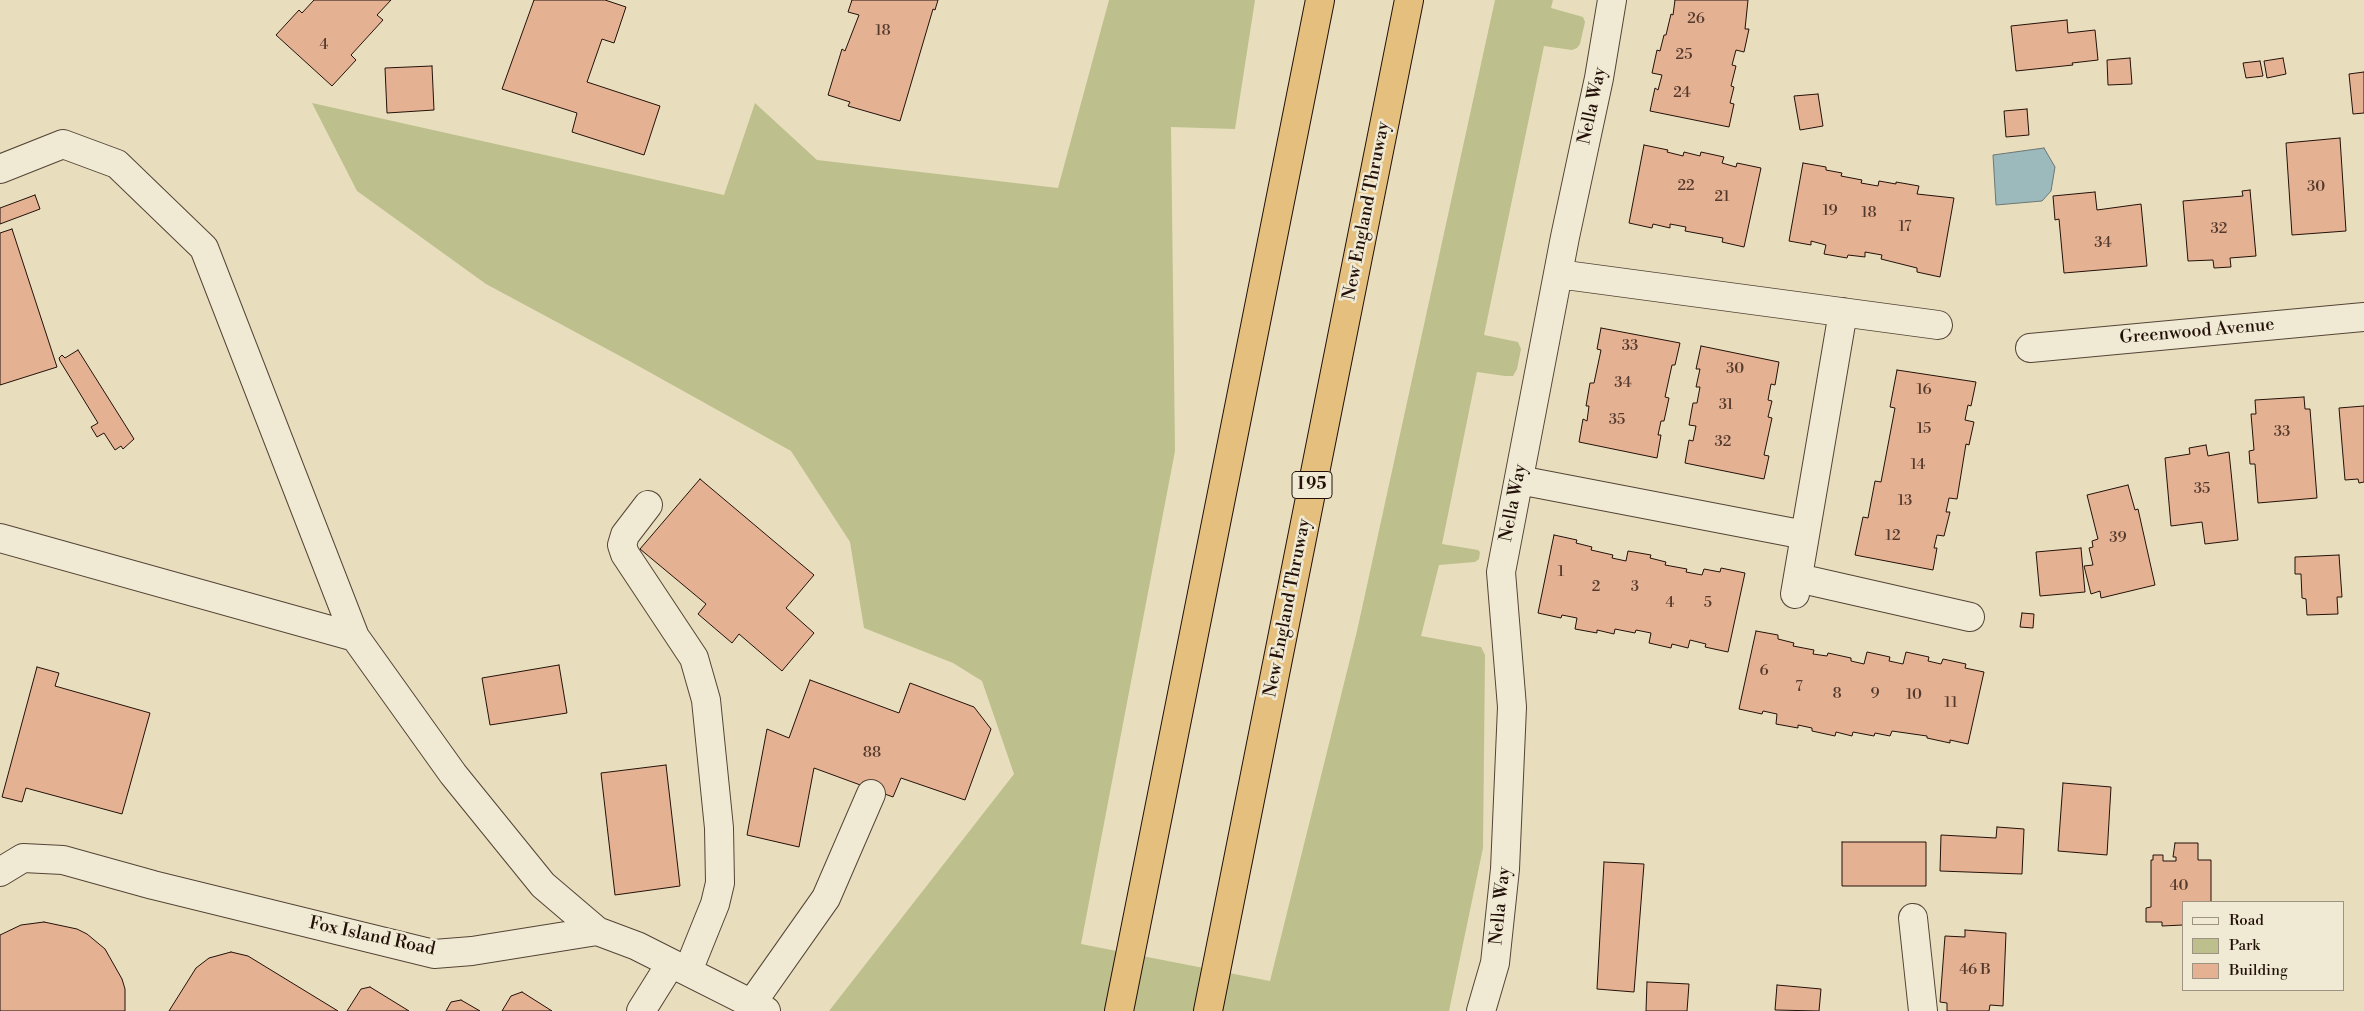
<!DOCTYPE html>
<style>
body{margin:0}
#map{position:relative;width:2364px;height:1011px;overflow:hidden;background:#e8debd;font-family:"Libre Bodoni",serif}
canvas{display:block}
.legend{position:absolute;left:2182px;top:901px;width:162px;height:90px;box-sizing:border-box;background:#f0ead4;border:1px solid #9e9383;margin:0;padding:6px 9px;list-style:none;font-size:15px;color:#231109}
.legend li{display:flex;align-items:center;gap:10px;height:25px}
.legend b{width:25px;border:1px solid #9e9383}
</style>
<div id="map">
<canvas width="2364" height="1011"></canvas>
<ul class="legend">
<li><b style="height:6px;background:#f0ead4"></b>Road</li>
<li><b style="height:14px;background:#bdbf8d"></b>Park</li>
<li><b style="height:14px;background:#e4b193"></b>Building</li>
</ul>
</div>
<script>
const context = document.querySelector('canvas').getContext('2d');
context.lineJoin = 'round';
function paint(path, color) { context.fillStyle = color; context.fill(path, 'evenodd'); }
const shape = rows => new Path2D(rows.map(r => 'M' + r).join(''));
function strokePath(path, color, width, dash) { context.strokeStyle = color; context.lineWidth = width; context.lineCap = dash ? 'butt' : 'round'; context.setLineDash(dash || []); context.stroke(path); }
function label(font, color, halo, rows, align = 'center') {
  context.font = font + ' "Libre Bodoni",serif'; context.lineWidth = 5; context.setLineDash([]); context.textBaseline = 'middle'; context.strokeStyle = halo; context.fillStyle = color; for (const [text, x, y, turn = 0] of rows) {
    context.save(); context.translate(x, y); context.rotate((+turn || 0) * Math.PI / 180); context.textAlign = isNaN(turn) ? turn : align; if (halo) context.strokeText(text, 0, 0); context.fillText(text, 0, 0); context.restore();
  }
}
paint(shape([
 [1109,0,1255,0,1235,129,1171,127,1175,451,1081,944,1270,981,1357,631,1495,0,1553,0,1551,8,1583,17,1585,22,1580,44,1577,48,1572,50,1544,46,1484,335,1518,342,1521,349,1517,369,1513,376,1505,376,1477,372,1442,544,1478,550,1480,552,1479,559,1475,562,1439,565,1421,636,1481,647,1485,655,1483,848,1449,1011,829,1011,1014,774,982,681,953,663,864,628,850,542,791,451,633,363,486,284,357,191,312,103,724,195,755,103,817,160,1058,188]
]), '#bdbf8d');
const water = shape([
 [2044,148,2055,167,2051,191,2042,201,1996,205,1993,155,2044,148]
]);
paint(water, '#9cb9bc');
strokePath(water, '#6c7674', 1);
const building = shape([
 [314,0,391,0,377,15,383,20,351,55,356,60,332,86,276,35,299,10,302,13,314,0],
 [534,0,605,0,626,7,614,43,602,39,587,82,660,106,644,155,572,132,577,113,502,89,534,0],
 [852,0,938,0,935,10,933,9,900,121,848,106,850,102,828,95,842,49,845,51,859,15,848,12,852,0],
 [1675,0,1748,0,1745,29,1749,29,1744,52,1736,50,1732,65,1736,66,1731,86,1734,87,1730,103,1734,104,1729,127,1650,111,1655,88,1658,90,1662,75,1652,73,1657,50,1660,51,1664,35,1666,35,1671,14,1673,15,1675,0],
 [2067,20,2068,33,2095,30,2098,60,2072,63,2073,65,2016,71,2011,26,2067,20],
 [2130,58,2132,84,2108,85,2107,60,2130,58],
 [2283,58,2286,74,2267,78,2264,61,2283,58],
 [2260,61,2263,76,2246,78,2243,63,2260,61],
 [432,66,434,110,387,113,385,68,432,66],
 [2364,72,2364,113,2353,114,2349,74,2364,72],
 [1818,94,1823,126,1800,130,1794,96,1818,94],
 [2027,109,2029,135,2006,137,2004,111,2027,109],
 [2340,138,2346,231,2292,235,2286,143,2340,138],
 [1644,145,1668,150,1667,152,1683,156,1684,152,1700,156,1701,152,1724,157,1722,163,1736,167,1737,163,1761,168,1744,247,1722,242,1723,238,1685,231,1686,227,1670,224,1670,228,1653,224,1652,228,1629,223,1644,145],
 [1803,163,1826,167,1826,170,1842,173,1841,176,1862,180,1861,183,1878,186,1879,181,1896,184,1896,182,1919,186,1917,194,1954,198,1940,277,1917,272,1917,268,1881,259,1882,255,1865,252,1865,257,1848,255,1847,258,1824,254,1826,245,1811,241,1811,245,1789,241,1803,163],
 [2250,190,2256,256,2230,258,2231,267,2214,268,2213,260,2188,261,2183,201,2243,196,2242,191,2250,190],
 [2095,192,2097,210,2141,204,2147,266,2064,273,2059,219,2055,220,2053,196,2095,192],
 [35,195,40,209,0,224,0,208,35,195],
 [12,229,57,367,0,385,0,233,12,229],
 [1601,328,1680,343,1675,365,1672,365,1665,397,1669,398,1664,421,1661,421,1658,435,1661,435,1657,458,1579,442,1583,419,1587,421,1589,406,1586,406,1590,383,1594,383,1601,350,1597,349,1601,328],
 [1701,346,1779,362,1775,385,1771,384,1768,400,1772,401,1768,417,1772,418,1764,455,1769,456,1764,479,1685,463,1689,440,1693,441,1696,426,1689,425,1693,403,1697,403,1700,387,1696,387,1700,369,1696,369,1701,346],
 [78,350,134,439,123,449,121,446,115,450,104,433,97,437,91,427,98,423,60,361,59,358,62,355,65,358,78,350],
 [1897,370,1976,382,1971,406,1968,405,1965,420,1974,422,1969,445,1966,444,1957,499,1949,498,1946,512,1950,512,1944,536,1937,535,1934,548,1937,548,1933,570,1855,555,1863,517,1868,518,1875,481,1881,482,1895,408,1890,407,1897,370],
 [2304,397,2305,409,2310,409,2317,498,2258,503,2255,464,2250,464,2249,451,2254,450,2251,414,2256,414,2255,400,2304,397],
 [2364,406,2364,482,2359,483,2358,479,2345,480,2339,408,2364,406],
 [2206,445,2208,456,2229,452,2238,540,2205,544,2202,522,2171,526,2165,458,2190,454,2189,448,2206,445],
 [700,479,814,575,786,608,814,633,782,671,739,634,732,643,698,614,706,604,640,549,700,479],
 [2128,485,2135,510,2138,509,2155,585,2101,598,2100,591,2091,594,2084,566,2093,565,2089,548,2093,547,2092,541,2098,539,2087,495,2128,485],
 [1554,535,1577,540,1576,543,1592,547,1591,550,1613,555,1612,558,1626,561,1628,551,1651,555,1650,558,1666,562,1665,565,1687,569,1686,572,1702,575,1704,569,1720,572,1721,568,1745,573,1728,652,1705,647,1706,644,1690,640,1688,648,1672,644,1671,648,1649,643,1651,633,1636,630,1635,633,1615,629,1614,634,1597,630,1597,633,1575,629,1577,618,1562,615,1561,618,1538,613,1554,535],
 [2081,548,2085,592,2040,596,2036,552,2081,548],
 [2339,555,2342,597,2337,597,2338,614,2307,615,2306,599,2302,598,2301,574,2295,574,2295,557,2339,555],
 [2022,613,2034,614,2033,628,2020,627,2022,613],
 [1756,631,1778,635,1778,639,1794,643,1793,646,1814,650,1813,654,1827,656,1828,653,1851,658,1851,661,1864,664,1867,652,1890,657,1889,661,1903,664,1906,652,1929,657,1928,661,1941,664,1943,659,1966,664,1965,668,1984,672,1968,744,1950,740,1950,743,1927,738,1927,736,1892,731,1890,736,1875,733,1874,736,1853,732,1852,736,1836,732,1835,736,1812,731,1812,728,1798,725,1798,728,1776,724,1777,714,1763,711,1762,714,1739,709,1756,631],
 [559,665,567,713,490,725,482,678,559,665],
 [37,667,59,673,55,686,150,713,122,814,26,788,22,802,2,797,37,667],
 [810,680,899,713,910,683,974,707,991,729,965,800,901,778,893,797,814,768,799,847,747,835,767,729,789,738,810,680],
 [666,765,680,886,615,895,601,773,666,765],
 [2063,783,2111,787,2107,855,2058,851,2063,783],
 [1997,827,2024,829,2022,874,1940,871,1941,835,1996,838,1997,827],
 [1842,842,1926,842,1926,886,1842,886,1842,842],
 [2175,843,2198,843,2198,860,2211,860,2211,902,2183,902,2183,925,2162,926,2162,922,2146,922,2146,908,2151,907,2151,860,2153,860,2153,855,2163,855,2163,861,2176,861,2176,857,2173,857,2175,843],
 [1604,862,1644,864,1634,992,1597,989,1604,862],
 [44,922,77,929,87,934,105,949,122,979,125,989,125,1011,0,1011,0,935,21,925,44,922],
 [1965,930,2006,933,2003,1006,1990,1005,1989,1011,1947,1011,1947,1003,1940,1002,1945,936,1965,937,1965,930],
 [231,952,248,956,338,1011,169,1011,196,968,209,958,231,952],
 [1647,982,1689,984,1687,1011,1646,1011,1647,982],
 [1777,985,1821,989,1819,1011,1775,1010,1777,985],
 [370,987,409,1011,347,1011,361,989,370,987],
 [522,992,552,1011,502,1011,511,996,522,992],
 [461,1000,480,1011,446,1011,451,1002,461,1000]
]);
paint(building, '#e4b193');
strokePath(building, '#231109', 1);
const minor = shape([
 [0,169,63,144,117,164,204,248,355,637,453,774,543,885,597,931],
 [1558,274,1938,325],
 [2030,348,2364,317],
 [1519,480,1805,535],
 [648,505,625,535,622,545,625,554,694,658,706,700,719,828,720,883,715,904,688,971],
 [0,538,355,637],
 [1798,578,1970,617],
 [1795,594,1843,312],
 [0,872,23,858,63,860,153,885,434,954,472,951,597,931,637,946,766,1011],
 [1913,918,1923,1011],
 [752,1003,826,898,871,794],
 [641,1011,671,963],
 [1481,1011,1495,963,1505,869,1512,707,1501,572,1565,237,1599,78,1612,0]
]);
const highway = shape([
 [1119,1011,1320,0],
 [1208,1011,1409,0]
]);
strokePath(minor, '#544436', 30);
strokePath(highway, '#231109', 30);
strokePath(minor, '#f0ead4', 28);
strokePath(highway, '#e4bf7e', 28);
label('15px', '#53392c', null, [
 ["26",1696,19],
 ["18",883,31],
 ["4",324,45],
 ["25",1684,55],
 ["24",1682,93],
 ["22",1686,186],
 ["30",2316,187],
 ["21",1722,197],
 ["19",1830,211],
 ["18",1869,213],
 ["17",1905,227],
 ["32",2219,229],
 ["34",2103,243],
 ["33",1630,346],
 ["30",1735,369],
 ["34",1623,383],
 ["16",1924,390],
 ["31",1726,405],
 ["35",1617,420],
 ["15",1924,429],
 ["33",2282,432],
 ["32",1723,442],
 ["14",1918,465],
 ["35",2202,489],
 ["13",1905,501],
 ["12",1893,536],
 ["39",2118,538],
 ["1",1561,572],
 ["2",1596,587],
 ["3",1635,587],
 ["4",1670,603],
 ["5",1708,603],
 ["6",1764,671],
 ["7",1799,687],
 ["8",1837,694],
 ["9",1875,694],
 ["10",1914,695],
 ["11",1951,703],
 ["88",872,753],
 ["40",2179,886],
 ["46 B",1975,970]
]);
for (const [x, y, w] of [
 [1312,485,40]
]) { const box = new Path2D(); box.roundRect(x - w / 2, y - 13.5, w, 27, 4); context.fillStyle = '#f0ead4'; context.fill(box); strokePath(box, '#231109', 1); }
label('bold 16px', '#231109', null, [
 ["I 95",1312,485]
]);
label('18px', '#231109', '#f0ead4', [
 ["Nella Way",1593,106,-78],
 ["New England Thruway",1367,211,-79],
 ["Greenwood Avenue",2197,332,-5],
 ["Nella Way",1514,503,-79],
 ["New England Thruway",1288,608,-79],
 ["Nella Way",1501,906,-84],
 ["Fox Island Road",372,937,12]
]);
</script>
